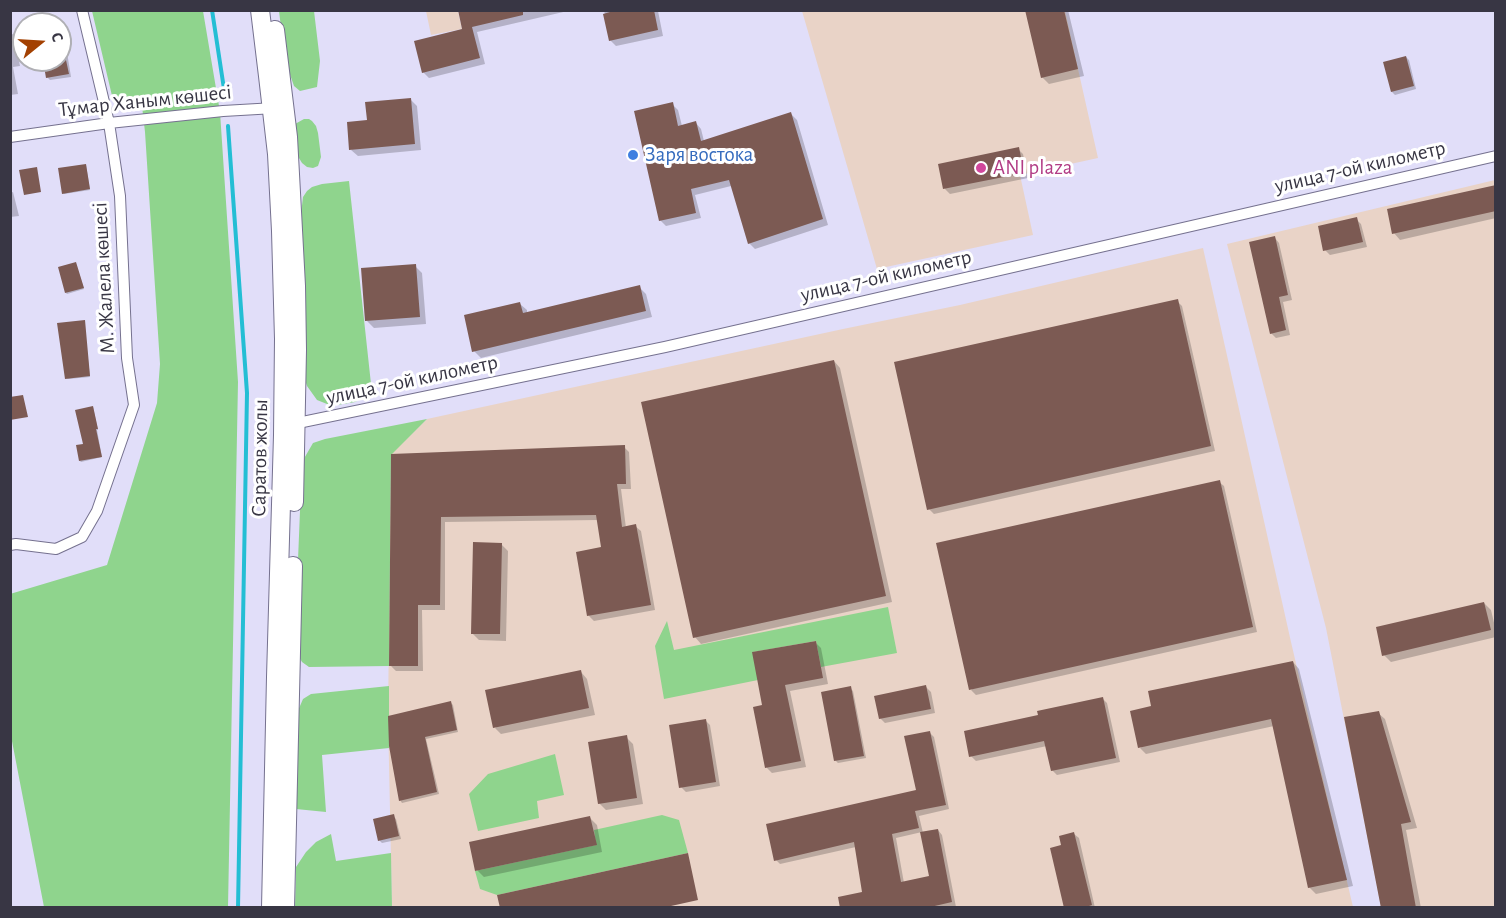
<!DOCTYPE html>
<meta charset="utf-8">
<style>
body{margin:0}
#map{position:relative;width:1506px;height:918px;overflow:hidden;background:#e1def9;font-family:"Alegreya Sans",sans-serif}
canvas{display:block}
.frame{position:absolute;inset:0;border:12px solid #383644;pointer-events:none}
.north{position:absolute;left:12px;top:12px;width:60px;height:60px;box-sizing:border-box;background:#fff;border:2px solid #afafb4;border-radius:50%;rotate:72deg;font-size:16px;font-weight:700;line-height:24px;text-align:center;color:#383644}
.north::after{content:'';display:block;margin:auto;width:21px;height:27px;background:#a34102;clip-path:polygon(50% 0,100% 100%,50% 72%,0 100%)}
</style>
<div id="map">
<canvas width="1506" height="918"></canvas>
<div class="frame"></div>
<div class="north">С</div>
</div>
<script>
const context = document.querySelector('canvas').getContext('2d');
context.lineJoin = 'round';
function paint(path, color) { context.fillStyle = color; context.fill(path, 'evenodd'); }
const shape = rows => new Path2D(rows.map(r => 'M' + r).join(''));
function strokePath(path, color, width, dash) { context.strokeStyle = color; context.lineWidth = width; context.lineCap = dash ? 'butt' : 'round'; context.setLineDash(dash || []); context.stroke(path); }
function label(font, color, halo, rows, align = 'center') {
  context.font = font + ' "Alegreya Sans",sans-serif'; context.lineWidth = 6; context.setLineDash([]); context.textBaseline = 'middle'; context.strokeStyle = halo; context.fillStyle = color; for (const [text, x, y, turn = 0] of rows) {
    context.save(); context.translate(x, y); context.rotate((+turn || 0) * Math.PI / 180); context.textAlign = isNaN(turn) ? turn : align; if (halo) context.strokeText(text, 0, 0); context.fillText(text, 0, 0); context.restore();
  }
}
paint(shape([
 [426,11,458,11,462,29,431,35],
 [802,11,1065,11,1098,158,1020,175,1033,235,877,269],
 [1495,180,1495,907,1381,907,1326,628,1227,244],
 [1203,248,1291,642,1353,907,392,907,388,716,391,454,427,419,843,329,960,305]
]), '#e9d3c7');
paint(shape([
 [92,11,203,11,220,112,238,382,228,907,44,907,11,736,10,594,107,565,157,403,160,364,145,132,142,106,113,100],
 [279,11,314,11,320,61,317,87,300,91,294,86,285,60],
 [304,119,309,119,312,121,316,126,318,133,321,157,318,166,313,168,307,167,302,163,299,158,296,147,295,124],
 [349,181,371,384,367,393,362,398,355,402,337,405,327,404,317,400,307,386,303,374,304,298,301,214,303,197,307,191,312,187,322,184],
 [427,419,391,455,389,666,309,667,302,662,297,653,298,560,302,462,313,443,325,439],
 [888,607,897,653,821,667,816,641,753,652,758,680,664,699,655,646,667,621,674,650],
 [389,686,389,748,322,755,326,812,296,809,297,713,303,699,311,694],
 [555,754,564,795,537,801,539,818,478,831,469,794,488,774],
 [662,815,679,820,688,853,497,895,480,889,475,871,596,845,594,830],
 [331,834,336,861,391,853,392,907,295,907,296,867,306,852,316,842]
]), '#8fd48d');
paint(shape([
 [459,10,572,10,477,32,485,64,429,78,423,72,464,30],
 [604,10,658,11,663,36,616,46,610,40],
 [1026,10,1068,10,1084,76,1049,84,1042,77],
 [13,34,20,66,13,67,18,94,10,95,10,35],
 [60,43,63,43,66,46,71,77,50,80,47,77,44,60,60,60],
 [1406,57,1409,60,1416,89,1395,95,1392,92],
 [410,99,417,106,421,150,358,156,351,150],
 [672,104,678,110,682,126,696,123,701,129,704,141,791,114,797,120,828,225,755,249,749,243,732,186,731,186,695,195,701,218,666,226,660,220],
 [1018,149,1023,154,1028,178,950,194,945,189,940,165],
 [86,165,90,190,64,194,63,193],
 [1496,187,1496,218,1400,240,1394,233],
 [13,192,19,216,10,217,10,193],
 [1356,219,1361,224,1367,247,1330,255,1325,250],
 [1275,238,1279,243,1292,300,1283,302,1290,335,1276,338,1271,333],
 [76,264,84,289,67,294,66,293],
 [415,266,422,273,426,324,374,328,367,321],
 [639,287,646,294,652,317,481,358,474,351,520,304,527,310,527,314],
 [1177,301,1182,306,1215,451,934,514,929,509],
 [84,322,90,377,68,379,66,378],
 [834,361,840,368,892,602,701,644,695,637],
 [93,407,98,430,97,430,102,457,81,462,80,461],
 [624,447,629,452,631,489,621,489,626,528,635,526,641,531,655,610,594,621,589,616,577,553,603,548,598,520,445,522,445,610,422,610,423,671,396,671,391,666,392,456],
 [1219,482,1224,486,1257,632,976,695,971,690],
 [501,544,508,551,506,641,479,640,472,633],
 [1484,603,1491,610,1496,631,1496,637,1391,662,1384,655],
 [815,642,821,648,828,684,790,691,806,767,772,773,767,768,764,706],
 [1293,662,1299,669,1353,886,1316,894,1309,887,1274,726,1146,754,1140,748],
 [581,672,587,679,595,715,501,734,495,728],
 [926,687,931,692,935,713,885,723,880,718],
 [850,688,853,691,866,758,838,763,835,760],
 [1102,698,1107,703,1120,762,1057,775,1052,770,1047,746,976,761,971,756,1040,716],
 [451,703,453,705,458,732,426,739,439,794,402,803,400,800,390,745],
 [1378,713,1385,719,1417,828,1406,830,1421,908,1383,908],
 [705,720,710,725,720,786,686,792,681,787],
 [929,732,934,737,949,809,919,816,923,833,938,830,942,835,956,907,842,908,864,893,856,847,780,864,776,860,918,791],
 [922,832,930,877,904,883,896,838],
 [626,737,633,744,643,804,606,810,599,803],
 [393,816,396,819,401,839,382,843,379,840],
 [590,818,597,825,602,852,484,877,477,870],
 [1074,834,1079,838,1095,908,1066,908]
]), '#0003');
strokePath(shape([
 [212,10,224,89],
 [228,126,247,393,238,908]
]), '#24bed4', 4);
paint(shape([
 [458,10,523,10,523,15,472,27,480,58,422,73,414,41,462,29],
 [617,10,654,10,658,30,609,41,603,14],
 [1025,10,1064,10,1078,69,1041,78],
 [1406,56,1414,86,1391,92,1383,62],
 [43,60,66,60,69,74,46,78],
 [411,98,415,144,349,150,347,122,367,120,365,102],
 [673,102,678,126,696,121,701,141,791,112,823,219,748,244,729,180,691,189,696,213,659,221,634,111],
 [1019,147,1024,173,943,189,938,164],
 [86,164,90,189,62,194,58,168],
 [37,167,41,192,24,195,19,170],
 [1496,185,1496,211,1392,234,1387,209],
 [1357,217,1363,242,1323,251,1318,226],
 [1275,236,1288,295,1279,297,1286,330,1270,334,1249,242],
 [76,262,84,288,65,293,58,267],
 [416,264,420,317,365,321,361,268],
 [640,285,646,311,472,352,464,315,520,302,523,313],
 [1178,299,1211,446,927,510,894,362],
 [85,320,90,376,65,379,57,323],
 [834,360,886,596,693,638,641,402],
 [23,395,28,417,10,420,10,397],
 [93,406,98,429,96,429,102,457,79,461,76,445,83,444,75,410],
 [625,445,626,484,617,484,622,527,636,524,651,605,587,616,576,552,601,547,596,515,441,517,440,605,418,605,418,666,389,666,391,454],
 [1220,480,1253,627,969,690,936,543],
 [473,542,502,543,500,634,471,634],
 [1484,602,1491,630,1382,656,1376,627],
 [816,641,823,678,785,685,801,761,765,768,753,707,762,705,752,652],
 [1293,661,1347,880,1308,888,1271,719,1138,748,1130,711,1151,706,1148,691],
 [581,670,589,708,493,728,485,690],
 [926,685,931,709,879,719,874,696],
 [851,686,864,756,834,761,821,692],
 [1103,697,1116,758,1051,771,1044,741,969,757,964,731,1038,715,1037,711],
 [451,701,457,730,425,737,437,792,399,801,389,746,388,716],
 [1379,711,1411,822,1401,824,1416,908,1381,908,1344,717],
 [706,719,716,782,679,788,669,725],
 [930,731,946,805,915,811,919,828,892,834,901,882,929,876,920,832,938,829,952,902,926,908,840,908,838,897,862,892,854,842,774,861,766,824,916,790,904,736],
 [627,735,637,798,598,804,588,742],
 [394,814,399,836,378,841,373,819],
 [590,816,597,845,475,871,469,842],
 [1074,832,1092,905,1083,908,1064,908,1050,848,1061,845,1059,836],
 [688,853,698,900,662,908,500,908,497,895]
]), '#7c5a53');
const street = shape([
 [10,137,109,123,223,111,275,108],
 [293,424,665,347,1496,156],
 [10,545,16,544,56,549,82,537,97,511,134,405,127,358,120,196,109,123,82,10]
]);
const primary = shape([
 [260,10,268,76,277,154,281,231,284,339,283,435,276,677,271,908],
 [275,30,288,137,296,286,297,350,294,502],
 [285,908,293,566]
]);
strokePath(street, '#75718f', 12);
strokePath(primary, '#75718f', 20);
strokePath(street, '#fff', 10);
strokePath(primary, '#fff', 18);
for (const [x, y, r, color] of [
 [633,155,6,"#3f7fe0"],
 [981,168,6,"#d1479c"]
]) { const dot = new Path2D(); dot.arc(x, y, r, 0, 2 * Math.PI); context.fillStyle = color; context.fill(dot); strokePath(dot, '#fff', 2); }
label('21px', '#383644', '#fff', [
 ["Тұмар Ханым көшесі",145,101,-6],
 ["улица 7-ой километр",1360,167,-13],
 ["улица 7-ой километр",886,276,-13],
 ["М. Жалела көшесі",104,278,-93],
 ["улица 7-ой километр",412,380,-12],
 ["Саратов жолы",260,458,-89]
]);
label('21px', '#366cbe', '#fff', [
 ["Заря востока",645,155]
], 'left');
label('21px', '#b23c85', '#fff', [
 ["ANI plaza",993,168]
], 'left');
</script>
